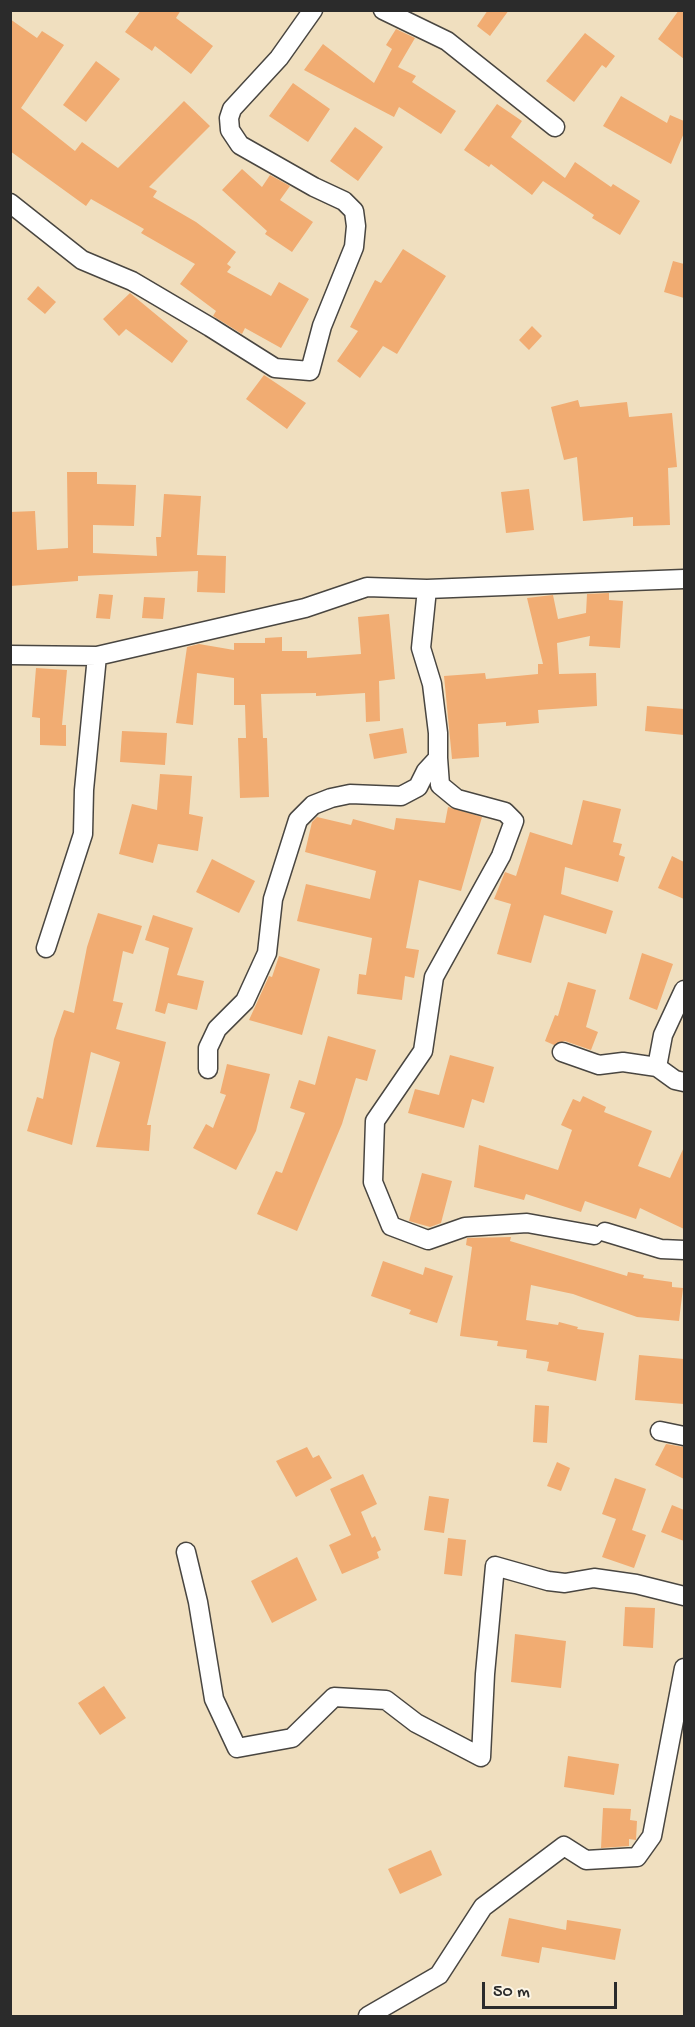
<!DOCTYPE html>
<style>
body{margin:0}
#map{position:relative;width:695px;height:2027px;overflow:hidden;background:#f0dfbf;font-family:"Gochi Hand",sans-serif}
canvas{display:block}
.frame{position:absolute;inset:0;border:12px solid #2b2b2b;pointer-events:none}
.scale{position:absolute;left:482px;top:1982px;width:135px;height:27px;box-sizing:border-box;border:3px solid #2b2b2b;border-top:0;padding-left:8px;font-size:18px;line-height:21px;white-space:nowrap;color:#2b2b2b;-webkit-text-stroke:4px #fcf5e5;paint-order:stroke}
</style>
<div id="map">
<canvas width="695" height="2027"></canvas>
<div class="frame"></div>
<div class="scale">50 m</div>
</div>
<script>
const context = document.querySelector('canvas').getContext('2d');
context.lineJoin = 'round';
function paint(path, color) { context.fillStyle = color; context.fill(path, 'evenodd'); }
const shape = rows => new Path2D(rows.map(r => 'M' + r).join(''));
function strokePath(path, color, width, dash) { context.strokeStyle = color; context.lineWidth = width; context.lineCap = dash ? 'butt' : 'round'; context.setLineDash(dash || []); context.stroke(path); }
paint(shape([
 [141,10,181,10,176,18,213,46,191,74,155,46,152,51,125,32],
 [488,10,509,10,490,36,477,26],
 [679,10,684,10,684,59,658,39],
 [10,19,37,38,42,31,64,45,21,108,75,151,82,142,118,168,184,101,210,126,149,187,157,191,153,197,196,222,236,252,227,264,231,267,227,272,271,296,279,282,309,299,281,348,245,328,242,334,213,316,216,311,180,284,195,264,141,233,144,229,91,199,86,206,10,151],
 [396,29,415,38,398,67,416,76,412,82,456,111,441,134,399,107,394,117,304,70,323,44,374,83,392,49,386,45],
 [585,33,615,56,606,68,602,65,574,102,546,81],
 [96,61,120,79,86,122,63,105],
 [293,83,330,109,308,142,269,116],
 [621,96,667,123,670,115,684,121,684,133,671,164,603,126],
 [497,104,522,121,511,137,565,178,575,162,611,187,613,184,640,201,620,235,592,218,594,215,543,181,532,195,491,164,489,167,464,150],
 [355,127,383,147,358,181,330,161],
 [242,169,262,187,270,175,290,186,280,200,313,222,292,252,265,234,267,231,222,190],
 [403,249,446,276,397,354,383,346,360,378,337,361,358,331,350,327,375,280,381,283],
 [673,261,684,264,684,298,664,292],
 [38,286,56,302,45,314,27,299],
 [130,293,188,341,172,363,126,329,119,336,103,319],
 [532,326,542,336,529,350,519,340],
 [264,375,306,403,287,429,246,399],
 [578,400,580,407,627,402,629,417,672,413,677,467,668,468,670,525,633,526,633,517,583,521,577,457,564,460,551,407],
 [67,472,97,472,97,484,136,485,134,526,93,525,93,553,157,556,156,537,161,537,164,494,201,496,197,555,226,556,225,593,197,592,198,571,78,576,78,581,10,586,10,512,35,511,37,550,68,548],
 [529,489,534,530,506,533,501,492],
 [609,593,609,600,623,601,620,648,589,646,590,636,557,643,559,674,596,673,597,706,538,710,539,723,506,726,506,722,478,724,479,757,452,759,444,676,485,673,486,679,538,674,538,664,543,664,527,598,553,595,558,619,586,613,587,594],
 [99,594,113,595,110,619,96,618],
 [144,597,165,598,163,619,142,618],
 [389,614,395,679,379,681,380,721,366,722,365,693,316,696,316,693,261,694,263,738,267,738,269,797,240,798,238,738,246,738,245,705,234,705,234,678,197,673,193,725,176,723,187,647,199,644,234,650,234,643,265,643,265,638,282,637,282,651,307,651,307,658,361,654,358,617],
 [36,668,67,670,62,725,66,725,66,746,40,745,40,718,32,717],
 [647,706,684,709,684,735,645,731],
 [403,728,407,753,374,759,369,734],
 [122,731,167,733,165,765,120,762],
 [160,774,192,776,189,814,203,817,198,851,158,844,153,863,119,854,132,804,157,810],
 [583,800,621,809,613,842,622,844,619,855,625,857,618,882,565,867,561,894,613,911,606,934,544,915,531,963,497,954,511,904,494,899,505,872,516,876,530,832,572,845],
 [448,807,482,817,461,891,419,880,406,948,419,950,414,978,405,976,402,1000,357,994,359,974,366,975,372,938,297,921,306,884,370,899,376,871,305,852,312,822,317,817,351,825,353,819,394,830,396,818,445,823],
 [672,856,684,862,684,899,658,888],
 [212,859,255,881,239,913,196,892],
 [98,913,142,926,133,954,123,951,113,1001,123,1003,116,1029,166,1042,147,1125,151,1125,149,1151,96,1147,120,1062,91,1052,72,1145,27,1131,37,1097,43,1099,54,1039,64,1010,74,1013,87,947],
 [153,915,193,928,177,975,204,981,197,1010,168,1003,165,1014,155,1011,169,948,145,940],
 [642,953,673,964,657,1010,629,999],
 [279,956,320,969,302,1035,249,1020,269,976,272,977],
 [568,982,596,990,586,1027,598,1032,591,1050,565,1041,554,1045,545,1041,555,1015,558,1016],
 [328,1036,376,1050,367,1081,356,1078,342,1124,297,1231,257,1214,276,1171,282,1173,305,1113,290,1108,299,1080,315,1085],
 [450,1055,494,1067,484,1103,472,1099,464,1128,408,1113,415,1089,439,1095],
 [227,1064,270,1074,256,1131,236,1170,193,1148,206,1124,213,1128,226,1095,220,1093],
 [583,1096,606,1107,604,1112,652,1131,638,1166,670,1178,684,1147,684,1229,640,1208,636,1219,585,1201,581,1212,526,1194,524,1200,474,1187,479,1145,558,1170,572,1130,561,1125,573,1099,580,1102],
 [422,1173,452,1181,441,1223,430,1227,409,1221],
 [511,1237,510,1241,627,1276,628,1272,644,1275,643,1278,672,1282,672,1287,683,1288,679,1321,637,1317,573,1294,531,1285,526,1320,558,1325,559,1322,578,1327,577,1329,604,1333,596,1381,547,1371,549,1362,526,1358,527,1350,497,1346,498,1341,460,1336,472,1247,466,1245,467,1238],
 [383,1261,423,1275,425,1267,453,1276,437,1323,409,1314,411,1310,371,1296],
 [639,1355,684,1359,684,1404,635,1400],
 [535,1405,549,1406,547,1443,533,1442],
 [666,1444,684,1447,684,1479,655,1465],
 [307,1447,313,1458,319,1455,332,1478,296,1497,276,1461],
 [557,1462,570,1468,561,1491,547,1486],
 [363,1474,377,1504,361,1512,372,1538,375,1536,381,1550,377,1552,379,1558,342,1574,329,1545,351,1535,330,1489],
 [615,1478,646,1489,632,1530,646,1535,634,1568,602,1557,616,1519,602,1514],
 [429,1496,449,1499,444,1533,424,1530],
 [672,1505,684,1510,684,1541,661,1532],
 [448,1538,466,1540,462,1576,444,1574],
 [297,1557,317,1600,272,1623,251,1581],
 [625,1607,655,1608,653,1648,623,1646],
 [515,1634,566,1641,561,1688,511,1682],
 [104,1686,126,1718,100,1735,78,1703],
 [568,1756,619,1764,614,1795,564,1787],
 [603,1808,631,1809,630,1820,637,1821,636,1840,629,1839,629,1846,601,1848],
 [431,1850,442,1875,400,1894,388,1869],
 [509,1918,566,1930,567,1920,621,1929,615,1960,542,1947,539,1963,501,1956]
]), '#f1ac72');
const street = shape([
 [383,10,447,41,555,127],
 [10,203,82,260,132,281,210,327,275,368,310,371,322,326,354,247,356,226,354,211,344,201,314,187,240,145,230,130,229,118,232,109,279,58,313,10],
 [10,655,97,656,305,608,367,587,427,589,684,579],
 [438,758,440,785,457,799,505,812,514,821,501,856,434,977,423,1051,375,1121,373,1182,391,1226,428,1240,465,1227,527,1223,594,1235],
 [46,948,83,834,84,790,97,656],
 [562,1052,599,1065,623,1062,657,1067,675,1080,684,1082],
 [657,1067,663,1035,684,990],
 [208,1069,208,1048,217,1029,245,1001,267,953,273,899,298,820,313,805,331,798,350,794,401,796,418,787,426,771,438,758,438,733,432,684,421,648,427,589],
 [605,1232,661,1249,684,1250],
 [660,1431,684,1436],
 [186,1552,198,1602,214,1699,237,1748,292,1738,334,1697,386,1700,416,1723,481,1757,485,1674,495,1566,548,1581,565,1583,594,1578,636,1584,684,1596],
 [368,2016,439,1975,483,1907,564,1846,586,1860,637,1857,652,1836,684,1668]
]);
strokePath(street, '#494641', 21);
strokePath(street, '#fff', 18);
</script>
